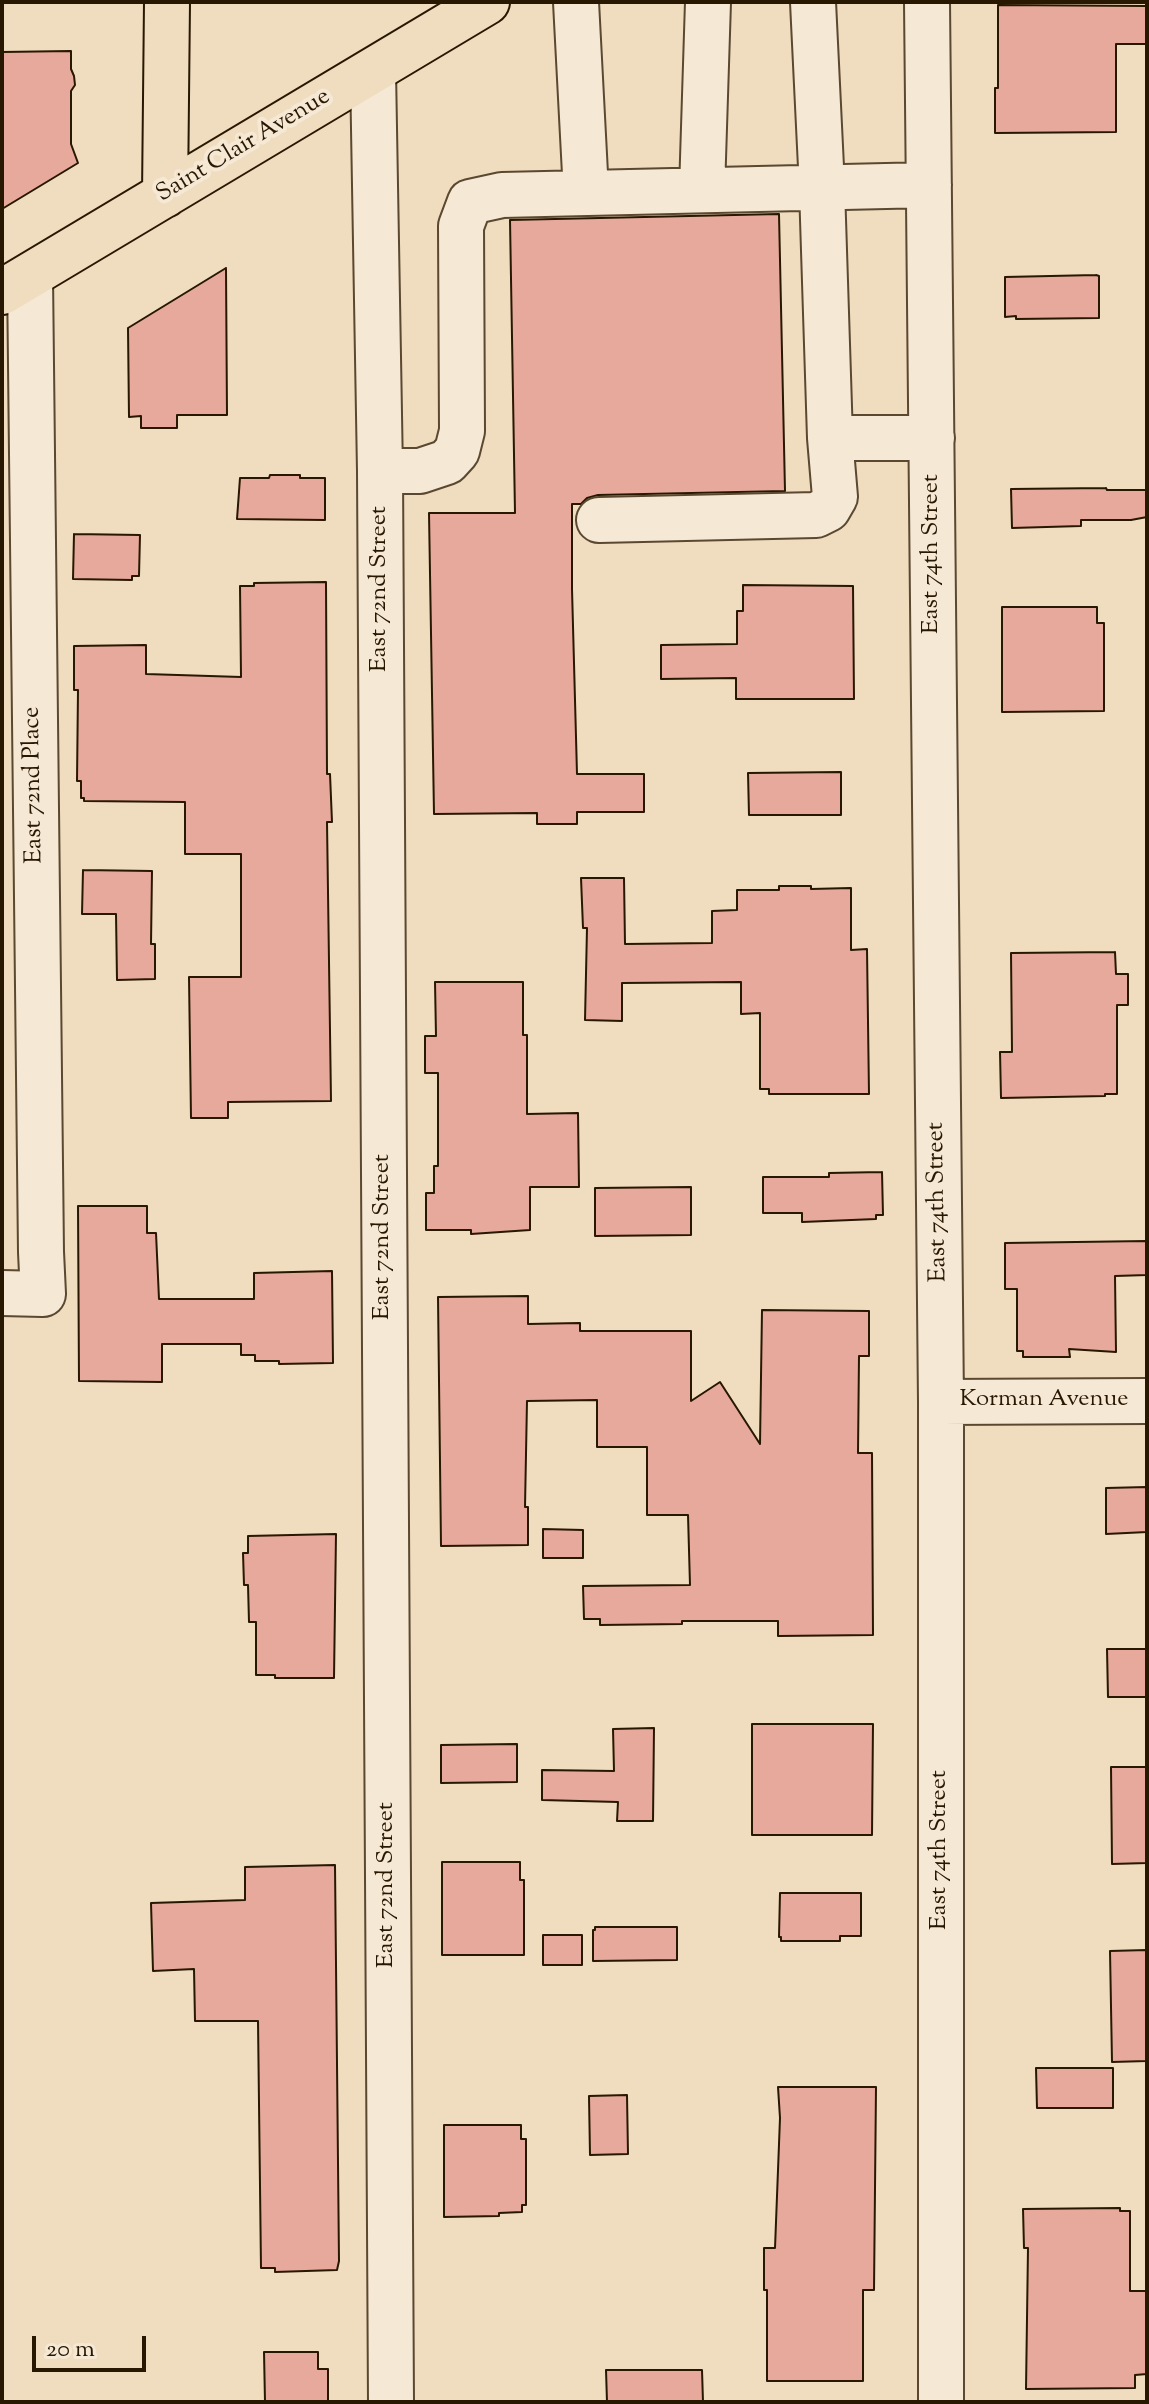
<!DOCTYPE html>
<style>
body{margin:0}
#map{position:relative;width:1149px;height:2404px;overflow:hidden;background:#f0dcbe;font-family:"Sorts Mill Goudy",serif}
canvas{display:block}
.frame{position:absolute;inset:0;border:4px solid #281701;pointer-events:none}
.scale{position:absolute;left:32px;top:2336px;width:114px;height:36px;box-sizing:border-box;border:4px solid #281701;border-top:0;padding-left:10px;font-size:24px;line-height:28px;white-space:nowrap;color:#281701;-webkit-text-stroke:6px #f5e8d5;paint-order:stroke}
</style>
<div id="map">
<canvas width="1149" height="2404"></canvas>
<div class="frame"></div>
<div class="scale">20 m</div>
</div>
<script>
const context = document.querySelector('canvas').getContext('2d');
context.lineJoin = 'round';
function paint(path, color) { context.fillStyle = color; context.fill(path, 'evenodd'); }
const shape = rows => new Path2D(rows.map(r => 'M' + r).join(''));
function strokePath(path, color, width, dash) { context.strokeStyle = color; context.lineWidth = width; context.lineCap = dash ? 'butt' : 'round'; context.setLineDash(dash || []); context.stroke(path); }
function label(font, color, halo, rows, align = 'center') {
  context.font = font + ' "Sorts Mill Goudy",serif'; context.lineWidth = 8; context.setLineDash([]); context.textBaseline = 'middle'; context.strokeStyle = halo; context.fillStyle = color; for (const [text, x, y, turn = 0] of rows) {
    context.save(); context.translate(x, y); context.rotate((+turn || 0) * Math.PI / 180); context.textAlign = isNaN(turn) ? turn : align; if (halo) context.strokeText(text, 0, 0); context.fillText(text, 0, 0); context.restore();
  }
}
const building = shape([
 [998,5,1147,6,1147,44,1116,44,1116,132,995,133,995,88,998,88,998,5],
 [71,51,71,69,74,76,75,85,71,91,71,144,78,163,2,209,2,52,71,51],
 [779,214,785,491,598,495,587,498,581,504,572,504,572,589,577,774,644,774,644,812,577,812,577,824,537,824,537,813,434,814,429,513,515,513,510,220,779,214],
 [226,268,227,415,177,415,177,428,141,428,141,416,129,417,128,328,226,268],
 [1096,275,1099,276,1099,318,1016,319,1016,316,1005,317,1005,277,1096,275],
 [270,475,300,475,300,478,325,478,325,520,237,519,240,478,269,478,270,475],
 [1106,488,1107,490,1147,490,1147,517,1131,520,1081,520,1081,526,1012,528,1011,489,1106,488],
 [74,534,140,535,139,576,132,576,132,580,73,579,74,534],
 [326,582,327,774,330,774,332,822,327,822,331,1101,228,1102,228,1118,191,1118,189,977,241,977,241,854,185,854,185,802,84,801,84,798,81,798,81,781,77,781,78,690,74,690,74,646,146,645,146,674,241,677,240,586,254,586,254,583,326,582],
 [743,585,853,586,854,699,736,699,736,678,661,679,661,645,737,644,737,611,743,611,743,585],
 [1002,607,1097,607,1097,623,1104,623,1104,711,1002,712,1002,607],
 [841,772,841,815,749,815,748,773,841,772],
 [83,870,152,871,151,944,155,944,155,979,117,980,116,914,82,914,83,870],
 [581,878,624,878,625,944,712,943,712,911,737,910,737,890,779,890,779,886,811,886,811,889,851,888,851,950,867,949,869,1094,769,1094,769,1089,760,1089,760,1013,741,1014,741,982,622,983,622,1021,585,1020,587,928,583,928,581,878],
 [1115,952,1116,974,1128,974,1128,1005,1117,1005,1117,1094,1105,1094,1105,1096,1001,1098,1000,1052,1012,1052,1011,953,1115,952],
 [435,982,523,982,523,1035,527,1035,527,1114,578,1113,579,1187,530,1187,530,1230,471,1234,471,1230,426,1230,426,1193,434,1193,434,1166,438,1166,438,1073,425,1073,425,1036,436,1036,435,982],
 [882,1172,883,1215,876,1215,876,1219,802,1222,802,1213,763,1213,763,1177,829,1177,829,1173,882,1172],
 [691,1187,691,1235,595,1236,595,1188,691,1187],
 [78,1206,147,1206,147,1233,156,1233,159,1299,254,1299,254,1273,332,1271,333,1363,279,1364,279,1361,255,1361,255,1355,241,1355,241,1344,162,1344,162,1382,79,1381,78,1206],
 [1147,1241,1147,1275,1115,1276,1116,1352,1069,1349,1070,1357,1023,1357,1023,1351,1017,1351,1017,1289,1005,1289,1005,1243,1147,1241],
 [528,1296,528,1324,580,1323,580,1331,691,1331,691,1401,720,1382,760,1444,762,1310,869,1311,869,1356,859,1356,858,1453,872,1453,873,1635,778,1636,778,1621,682,1621,682,1624,600,1625,600,1619,584,1619,583,1586,690,1585,688,1515,647,1515,647,1447,597,1447,597,1400,527,1401,525,1507,528,1507,528,1545,441,1546,438,1297,528,1296],
 [1147,1487,1147,1532,1106,1534,1106,1488,1147,1487],
 [543,1529,583,1530,583,1558,543,1558,543,1529],
 [336,1534,334,1678,275,1678,275,1675,256,1675,256,1622,249,1622,248,1585,244,1585,243,1553,248,1553,248,1536,336,1534],
 [1107,1649,1147,1649,1147,1697,1108,1697,1107,1649],
 [752,1724,873,1724,872,1835,752,1835,752,1724],
 [654,1728,653,1821,617,1821,618,1802,542,1800,542,1770,614,1771,613,1729,654,1728],
 [517,1744,517,1782,441,1783,441,1745,517,1744],
 [1111,1767,1147,1767,1147,1863,1112,1864,1111,1767],
 [442,1862,520,1862,520,1880,524,1880,524,1955,442,1955,442,1862],
 [335,1865,339,2261,337,2270,275,2272,275,2268,261,2268,258,2021,195,2021,194,1969,153,1971,151,1903,245,1900,245,1867,335,1865],
 [780,1893,861,1893,861,1936,840,1936,840,1941,781,1941,781,1937,779,1937,780,1893],
 [595,1927,677,1927,677,1960,593,1961,593,1930,595,1930,595,1927],
 [543,1935,582,1935,582,1965,543,1965,543,1935],
 [1147,1950,1147,2061,1112,2062,1110,1951,1147,1950],
 [1036,2068,1113,2068,1113,2108,1037,2108,1036,2068],
 [778,2087,876,2087,874,2290,863,2290,863,2381,767,2381,767,2290,764,2290,764,2248,775,2248,780,2118,778,2087],
 [627,2095,628,2154,590,2155,589,2096,627,2095],
 [444,2125,521,2125,521,2139,526,2139,526,2205,522,2205,522,2212,499,2213,499,2216,444,2217,444,2125],
 [1120,2208,1120,2211,1130,2211,1130,2291,1147,2291,1147,2374,1135,2375,1135,2388,1026,2389,1028,2248,1024,2248,1023,2209,1120,2208],
 [264,2352,318,2352,318,2369,328,2369,328,2401,265,2402,264,2352],
 [606,2370,702,2370,703,2402,607,2402,606,2370]
]);
paint(building, '#e7a99b');
strokePath(building, '#281701', 2);
const minor = shape([
 [576,2,586,193],
 [927,2,941,1402,941,2402],
 [373,71,380,471,391,2402],
 [702,190,708,2],
 [830,438,932,438],
 [380,471,420,471,447,462,457,451,462,431,461,226,470,202,502,195,929,185],
 [599,520,816,515,828,509,835,497,830,438,822,188,813,2],
 [2,1293,43,1294,41,1252,30,276],
 [941,1402,1147,1401]
]);
const major = shape([
 [165,195,167,2],
 [2,292,487,2]
]);
strokePath(minor, '#5a4830', 48);
strokePath(major, '#281701', 48);
strokePath(minor, '#f5e8d5', 44);
strokePath(major, '#f0dcbe', 44);
label('24px', '#281701', '#f5e8d5', [
 ["Saint Clair Avenue",244,147,-31],
 ["East 74th Street",933,554,-90],
 ["East 72nd Street",381,589,-90],
 ["East 72nd Place",35,785,-91],
 ["East 74th Street",939,1202,-91],
 ["East 72nd Street",384,1237,-90],
 ["Korman Avenue",1044,1401],
 ["East 74th Street",941,1850,-90],
 ["East 72nd Street",388,1885,-90]
]);
</script>
